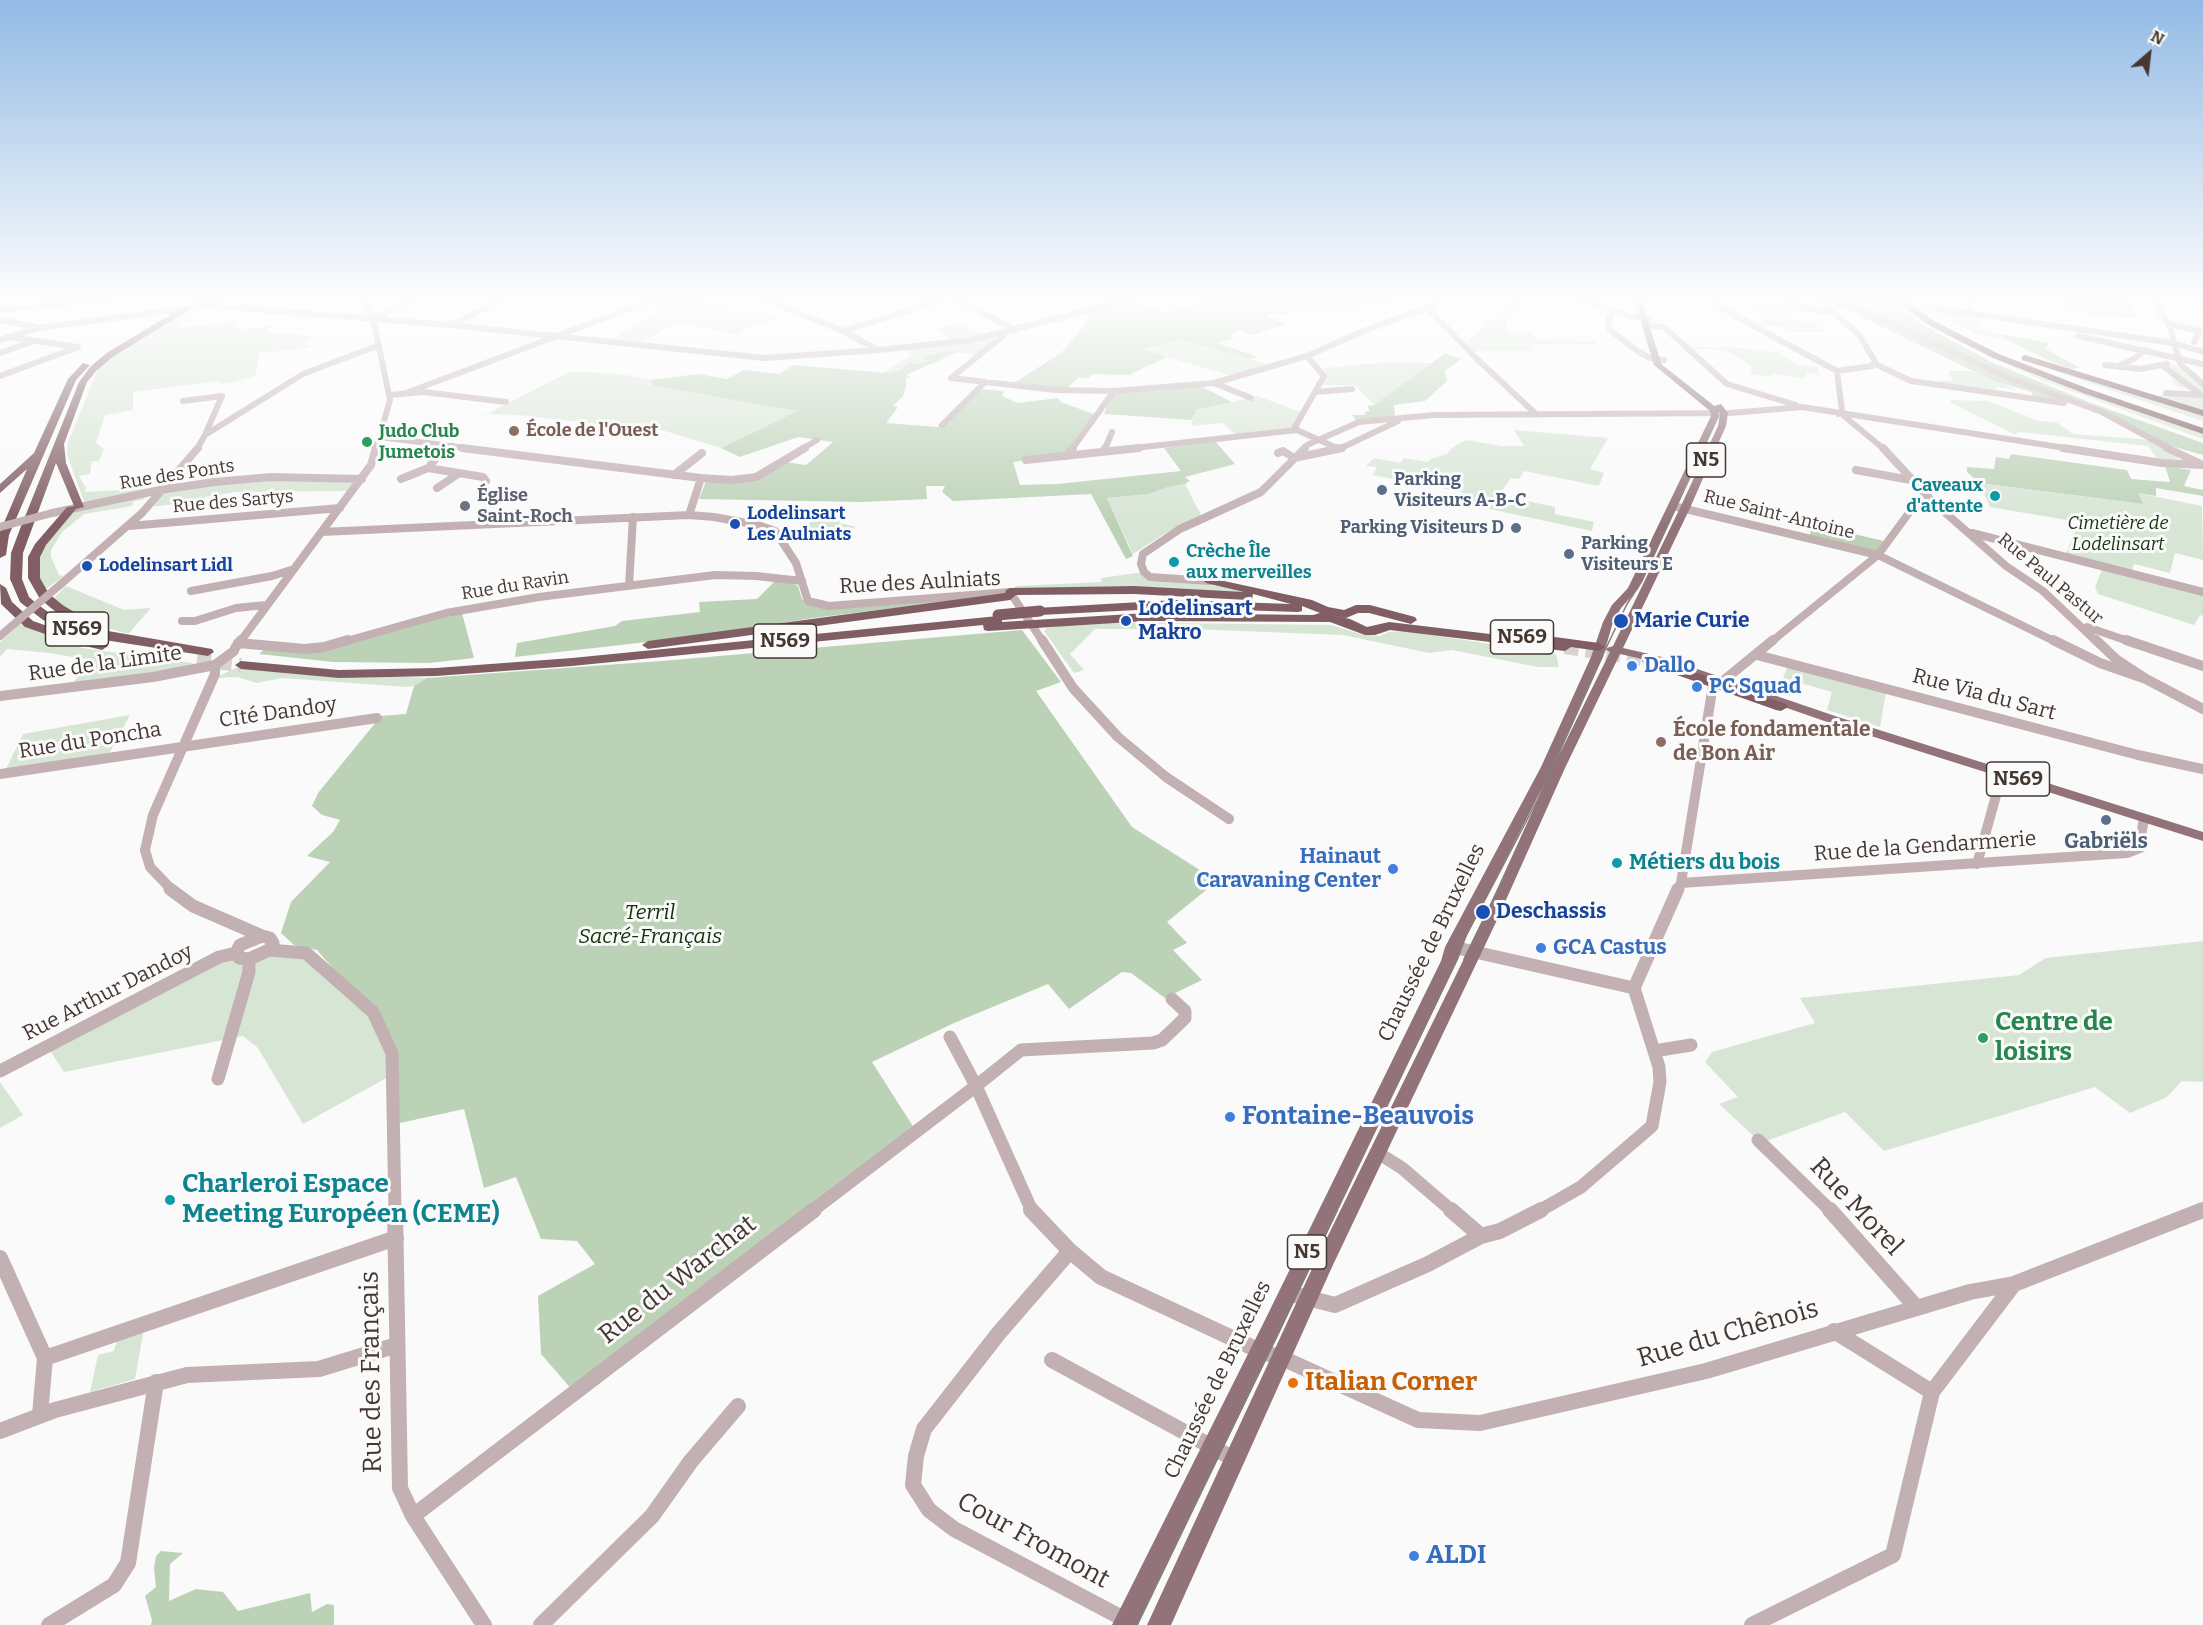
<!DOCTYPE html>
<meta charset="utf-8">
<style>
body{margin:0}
#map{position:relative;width:2203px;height:1625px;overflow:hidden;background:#fafafa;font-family:Bitter,serif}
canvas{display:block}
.north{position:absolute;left:2119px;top:24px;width:60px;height:60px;-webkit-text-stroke:4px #fafafa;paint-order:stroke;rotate:28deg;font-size:16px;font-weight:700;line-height:24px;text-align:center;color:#453731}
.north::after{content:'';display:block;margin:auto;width:21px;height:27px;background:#453731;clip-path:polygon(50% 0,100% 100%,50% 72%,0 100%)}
</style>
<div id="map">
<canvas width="2203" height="1625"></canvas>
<div class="north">N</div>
</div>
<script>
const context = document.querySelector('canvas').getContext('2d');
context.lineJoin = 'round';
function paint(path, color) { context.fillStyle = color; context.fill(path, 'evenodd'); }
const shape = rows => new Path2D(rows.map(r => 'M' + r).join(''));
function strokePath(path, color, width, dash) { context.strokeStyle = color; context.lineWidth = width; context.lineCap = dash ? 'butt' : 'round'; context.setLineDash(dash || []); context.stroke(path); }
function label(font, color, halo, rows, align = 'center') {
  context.font = font + ' Bitter,serif'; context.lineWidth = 6; context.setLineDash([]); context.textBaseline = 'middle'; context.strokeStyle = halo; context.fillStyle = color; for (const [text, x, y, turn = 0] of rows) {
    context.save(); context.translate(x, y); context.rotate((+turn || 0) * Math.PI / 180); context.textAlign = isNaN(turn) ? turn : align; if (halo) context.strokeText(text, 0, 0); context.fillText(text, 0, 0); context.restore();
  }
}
paint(shape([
 [660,299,703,299,744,314,763,312,779,318,763,323,760,322,735,335,679,321,642,342,613,339,664,308,647,304],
 [1515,299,1526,299,1522,299,1514,314,1505,322,1507,332,1531,333,1536,340,1596,341,1598,344,1529,344,1534,351,1473,351,1465,344],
 [1750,301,1789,301,1799,309,1779,309,1790,320,1811,321,1827,332,1789,332,1781,326,1760,326,1754,324,1766,322],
 [1929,308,1982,317,1975,328,2001,334,2002,338,1977,335],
 [192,309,176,328,237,322,235,329,263,328,282,322,270,328,268,332,310,336,312,339,305,342,305,345,314,347,260,353,255,376,229,383,220,384,219,381,133,392,133,410,105,415,96,443,104,449,99,461,92,461,90,474,79,476,86,488,85,492,156,488,85,504,67,455,68,442,98,369,115,355,187,310],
 [960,323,984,336,954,342,936,330],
 [997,337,978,355,942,351,923,358,932,359,887,373,884,372,910,356,907,349],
 [1181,339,1273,366,1235,377,1140,349],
 [1692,346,1717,348,1724,346,1779,353,1796,365,1827,368,1818,368,1818,373,1823,376,1807,373,1804,379,1773,373,1770,377,1750,374,1751,365,1724,350,1694,349],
 [1979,351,2120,406,2203,434,2203,439,2041,380],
 [1392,362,1431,363,1374,405,1355,385,1324,385,1327,376,1323,368],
 [2171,363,2203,385,2203,411,2156,397,2166,393,2200,395,2195,391,2176,386,2172,380,2180,380,2166,366],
 [2035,364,2203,414,2203,421,2110,390],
 [571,371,626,375,650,380,654,386,799,411,721,448,652,427,648,430,519,415,487,414],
 [1948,371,1972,371,2018,390,1998,387,1992,390,1934,383,1938,381,1953,381],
 [1258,396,1303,413,1297,430,1236,435,1223,423,1191,426,1196,410],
 [1951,400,1988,401,2038,421,2056,422,2073,434,2151,440,2179,459,2159,461,2148,446,2020,432,2014,434,1951,403],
 [1514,430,1608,438,1590,469,1604,473,1599,486,1524,471,1519,479,1511,478,1499,495,1555,507,1555,514,1594,522,1592,531,1457,502,1462,492,1373,475,1377,467,1366,466,1374,458,1400,463,1404,458,1427,462,1433,458,1447,454,1453,447,1466,440,1502,446,1524,446],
 [285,479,354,483,347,491,236,492,205,497,201,501,149,507,164,493,230,482],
 [1979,483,2142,504,2138,493,2202,506,2203,560,2175,553,2170,573,2134,564,2131,574,2203,593,2203,616,2200,615,2194,625,2098,594,2095,587,2104,564,2066,554,2079,522,1990,507],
 [1185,484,1202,517,1164,534,1133,554,1107,498,1149,494,1168,487],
 [147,496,143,500,134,501,132,506,84,514,62,532,51,550,51,557,59,575,63,576,45,590,39,583,36,561,50,536,71,512],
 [822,512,841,520,839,523,856,527,835,537,805,535,802,529],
 [1144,572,1150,577,1222,583,1252,594,1127,586,1013,589,1016,586,1102,582,1101,578],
 [66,586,124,610,151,608,129,633,125,633,92,624,57,602,54,598],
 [1084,622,1332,625,1360,634,1380,636,1389,632,1406,631,1556,654,1559,667,1538,667,1452,650,1429,653,1343,635,1191,629,1095,629,1070,654,1084,670,1074,673,1044,631,1047,628],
 [20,624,82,648,193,663,188,668,73,683,90,660,49,653,7,649,0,657,0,642],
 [1789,663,1886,692,1880,727,1827,710,1832,692,1783,678],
 [242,665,297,671,427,678,414,686,407,687,282,678,257,683,237,677,215,678],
 [130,715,109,754,6,769,23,734],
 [2203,941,2203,1082,2182,1081,2167,1097,2130,1113,2095,1087,1884,1151,1845,1112,1761,1143,1719,1104,1738,1097,1705,1062,1712,1052,1815,1023,1800,998,2019,975,2046,958],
 [292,948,362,992,392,1053,392,1075,303,1124,258,1048,243,1036,64,1072,47,1046,225,957],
 [0,1082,23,1115,0,1128],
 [144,1328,135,1379,90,1392,98,1355,114,1351,117,1340]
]), '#d7e5d4');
paint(shape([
 [1211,299,1301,299,1337,302,1337,299,1410,299,1377,307,1368,305,1345,312,1338,309,1327,313,1317,310,1306,313,1299,310,1288,314,1271,314,1266,316,1287,324,1253,335,1240,330,1234,333,1231,337,1233,339,1217,343,1259,357,1250,359,1181,340,1142,349,1167,357,1129,375,1093,374,1088,378,1079,377,1064,391,1011,385,1061,353,1082,329,1094,309,1133,301,1166,312],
 [2067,299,2124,299,2132,307,2136,318,2078,313,2069,310],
 [1833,300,1893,303,1923,325,1991,362,2091,403,2203,443,2203,455,2168,445,2107,412,2072,400,2035,398,2031,392,1992,380,1849,311,1854,311],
 [2001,334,2049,343,2046,349,2080,368,2071,369,2046,359,2002,338],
 [942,351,958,352,906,375,911,378,906,378,906,387,903,396,893,406,898,407,886,423,938,427,978,389,1004,391,1002,396,1017,403,1058,398,1061,402,1096,415,1067,456,1013,462,1020,485,1057,484,1181,471,1164,448,1215,441,1235,464,1185,477,1190,481,1185,484,1168,487,1149,494,1107,498,1133,556,1126,559,1091,494,953,501,942,492,945,486,926,486,927,499,862,502,699,499,707,479,741,480,785,462,806,465,833,442,798,437,740,457,721,448,798,411,654,386,650,380,699,374,727,379,744,370,779,374,794,365,887,373,902,369,908,362,917,364,930,360,922,358],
 [1445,353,1461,359,1445,371,1447,381,1425,401,1394,405,1395,418,1357,422,1352,415,1365,415,1365,412,1370,411,1367,406,1374,405],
 [1201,386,1232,402,1196,410,1192,420,1104,414,1112,392],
 [2011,454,2127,470,2131,479,2170,482,2165,466,2191,470,2184,486,2203,490,2203,496,2156,488,2156,496,2138,493,2143,504,1979,483,1967,472,1967,467,1994,469,1996,457,2009,459],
 [1807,523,1884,541,1876,552,1809,537,1811,531,1806,530],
 [775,581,789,582,798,586,802,599,817,606,970,599,813,618,691,637,515,657,517,643,615,626,622,621,700,612,699,602,757,599],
 [462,613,474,658,429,663,333,662,259,654,270,644,305,649],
 [1022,630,1061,682,1036,691,1132,827,1214,879,1206,890,1167,922,1187,943,1173,950,1202,980,1165,998,1131,973,1122,972,1069,1009,1048,984,954,1023,872,1062,916,1131,574,1392,541,1354,538,1296,595,1264,577,1241,541,1239,516,1177,484,1188,464,1109,400,1123,392,1058,375,1017,317,950,294,945,281,933,291,902,330,862,307,856,333,832,340,820,322,815,312,806,318,793,381,716,406,714,414,686,427,678,661,661],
 [161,1551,183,1553,170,1564,169,1601,196,1589,223,1592,238,1611,310,1593,312,1612,327,1604,334,1605,334,1625,151,1625,152,1620,145,1596,156,1587,154,1568,156,1556]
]), '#bcd2b7');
strokePath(shape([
 [1889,302,1926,307]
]), '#d6d3d2', 6, [6, 3]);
strokePath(shape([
 [1565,647,1648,660],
 [197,660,241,665]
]), '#d6d3d2', 14, [14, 7]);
strokePath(shape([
 [364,299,373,319,390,400,376,449],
 [764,299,843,331,878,350],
 [957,299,1015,330],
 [1580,299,1630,316,1650,319],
 [1716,299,1720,306,1730,313,1837,371,1842,411,1838,414],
 [1787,299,1806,309,1834,312],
 [1819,299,1859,335,1875,361,1872,366,1837,371],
 [1829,299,1894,325,2009,378,2102,412,2170,449],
 [1861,299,1889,302],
 [1968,299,1971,314],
 [2151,299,2169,324,2180,364,2203,384],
 [202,305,450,325,764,358,879,350,971,340,1133,299],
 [1429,307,1432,313,1477,359,1537,415],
 [1926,307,2173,343,2203,352],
 [0,310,109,299],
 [1612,310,1608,323,1610,330,1639,352,1650,358,1664,360],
 [374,319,411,299],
 [0,320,35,327],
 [2169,324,2200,331,2194,342],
 [450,325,506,299],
 [1647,325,1664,327,1727,384,1796,405],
 [843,331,945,299],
 [1004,335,951,378,1055,390,1114,391,1214,383,1307,356,1361,332,1429,307,1442,299],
 [2078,336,2203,364],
 [0,340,38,328,188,308,222,299],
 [0,353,31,342],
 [1875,364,1911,381,2064,403],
 [2105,365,2140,369,2167,364],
 [2120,365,2134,359,2145,350],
 [2163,366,2201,395,2166,393],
 [0,376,78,347,9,337],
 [1214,383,1251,398],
 [1316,392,1352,389],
 [406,393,655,299],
 [390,395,424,392,506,402],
 [183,401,222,396,205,435],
 [1844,416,1884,449],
 [942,425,985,382],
 [1297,430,1295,427,1324,376,1307,356],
 [380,437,474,449],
 [197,449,205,435,303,374,379,345],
 [447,449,453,446],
 [802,449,817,440],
 [1072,449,1114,391],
 [1105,449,1112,432],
 [1125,449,1297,430,1339,449],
 [1303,449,1307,445,1359,422,1434,415,1730,413,1802,407,2072,449],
 [1339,449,1398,421]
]), '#c2b0b3', 6);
strokePath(shape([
 [450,448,440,453,428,468,483,477,486,481],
 [462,448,701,478,689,515],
 [1336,448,1339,449],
 [1883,448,1932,501,2006,566,2043,591,2097,642],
 [2063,448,2162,463,2203,465],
 [2167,448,2201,464],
 [1104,451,1105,448],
 [1278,453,1283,451,1294,458,1342,448],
 [1067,456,1073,448],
 [1026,460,1139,448],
 [1856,470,1916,481],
 [674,475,702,453],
 [701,478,732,480,756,477,805,448],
 [401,479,428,468],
 [437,488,458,474],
 [1673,506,1878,555,2056,642],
 [52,513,160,490,214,482,271,477,362,479],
 [129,526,340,508],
 [322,532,689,515,714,517,758,525,775,531,796,563,808,601,829,606,1010,592,1043,642],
 [1972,533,2203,592],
 [1210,581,1150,577,1144,572,1141,564,1143,554,1180,529,1261,492,1305,448],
 [61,584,142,513,198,448],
 [629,586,633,517],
 [191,591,272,576,294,569],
 [182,621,195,621,236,608,266,605],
 [2087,627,2131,642],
 [240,642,371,465,376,448],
 [343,642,446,613,539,597,715,575,756,576,802,581],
 [1771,642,1878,555,1911,510,1932,501]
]), '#c2b0b3', 8);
strokePath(shape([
 [1042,640,1073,688,1118,737,1166,777,1229,819],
 [2053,640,2100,663,2146,679],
 [2096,640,2117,660,2146,679,2203,709],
 [2126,640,2203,666],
 [238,643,305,649,324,647,348,640],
 [235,648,241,640],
 [1757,655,2138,755,2203,769],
 [1723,681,1773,640],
 [0,696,153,677,215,665,215,674,153,815,145,850,150,867,172,890],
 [0,774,377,718],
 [1977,864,2002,774],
 [1681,883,2127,853,2142,847,2140,841,2144,819],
 [1678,890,1681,883,1713,685]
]), '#c2b0b3', 10);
strokePath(shape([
 [170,889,193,906,262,936],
 [262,936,270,938,273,943,269,950,249,959,239,958,236,953,240,945,262,936],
 [1453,947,1634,988],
 [269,950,306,953,373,1012,392,1053,395,1211],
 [950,1037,976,1086,1021,1050,1153,1043,1162,1040,1185,1018,1185,1011,1172,999],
 [1654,1051,1691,1045],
 [0,1071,219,957,236,953],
 [218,1079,249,972,249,959],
 [1758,1140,1831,1211],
 [1378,1153,1402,1168,1452,1211],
 [812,1211,976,1086,1032,1211],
 [1539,1211,1581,1187,1652,1126,1660,1082,1659,1067,1634,988,1678,889],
 [2199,1211,2203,1210]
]), '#c2b0b3', 13);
strokePath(shape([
 [395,1210,400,1488,413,1516,484,1625],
 [1031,1210,1070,1251,1101,1277,1260,1351,1282,1358,1418,1420,1480,1423,1706,1371,1970,1292,2014,1284,2203,1210],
 [1451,1210,1481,1236],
 [1830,1210,1917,1308],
 [1070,1251,998,1334,924,1429,916,1456,913,1485,929,1510,954,1529,1126,1620],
 [0,1258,45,1358,40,1415],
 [1288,1293,1335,1305,1428,1264,1481,1236,1500,1231,1541,1210],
 [1834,1331,1932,1392],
 [45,1358,396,1238],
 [1052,1360,1236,1460],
 [0,1431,55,1410,187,1375,319,1369,397,1345],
 [413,1516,814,1210],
 [49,1625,114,1585,128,1563,156,1382],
 [541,1625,652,1516,691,1461,738,1406],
 [1752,1625,1893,1555,1932,1392,2014,1284]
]), '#c2b0b3', 16);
paint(shape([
 [1634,299,1640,299,1661,364,1714,406,1721,404,1728,413,1726,426,1690,508,1623,648,1662,657,1838,717,2203,832,2203,841,1830,723,1655,662,1620,654,1565,768,1497,920,1332,1267,1171,1625,1147,1625,1317,1258,1483,920,1549,775,1461,947,1457,961,1278,1336,1137,1625,1112,1625,1264,1322,1441,961,1445,947,1541,767,1591,657,1603,622,1612,605,1628,588,1711,416,1710,411,1654,365,1634,299],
 [1718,412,1720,413,1718,426,1680,508,1613,646,1605,649,1610,652,1558,757,1603,657,1613,622,1621,608,1638,589,1719,416,1718,412]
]), '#927379');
paint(shape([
 [1893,299,1902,299,1936,322,1999,354,2089,389,2203,428,2203,434,2083,393,1993,358,1930,326,1893,299],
 [185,306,192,308,114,356,97,370,87,382,64,444,66,463,84,507,76,509,46,545,40,557,40,578,49,594,64,606,90,621,90,627,85,627,212,649,214,652,208,656,98,639,66,630,43,620,20,602,10,579,11,553,20,529,79,382,91,366,108,352,185,306],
 [56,463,74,506,67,507,35,544,28,557,28,578,40,599,56,612,81,626,51,614,37,604,29,597,22,579,23,553,56,463],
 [2025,355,2203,410,2203,416,2022,360,2022,356,2025,355],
 [83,363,90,365,76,380,9,535,6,555,0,558,0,532,27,469,0,493,0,484,34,453,68,379,83,363],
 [1210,578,1312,600,1328,607,1344,610,1356,605,1370,605,1415,617,1417,620,1411,624,1369,613,1358,613,1346,618,1331,615,1350,619,1367,627,1389,622,1549,641,1555,637,1599,643,1605,647,1599,651,1571,647,1565,651,1390,630,1375,635,1365,635,1330,622,1147,621,988,631,984,630,983,625,572,666,436,676,339,678,241,669,235,665,241,661,339,670,436,668,572,658,998,616,1002,617,1002,622,1147,613,1313,615,1320,613,1302,606,1302,611,1298,612,1176,608,1040,615,1036,614,1036,608,1176,600,1291,604,1253,594,1252,599,1248,600,1134,594,1016,595,1010,600,648,649,642,645,648,641,1005,593,1006,590,1010,588,1134,586,1244,592,1206,583,1204,581,1210,578],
 [0,584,6,588,12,602,33,621,73,635,106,643,108,646,102,650,65,641,25,627,1,604,0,584],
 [1648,656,1786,704,1788,707,1781,711,1776,710,1643,663,1642,660,1648,656]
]), '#805e64');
strokePath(shape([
 [1464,959,1506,873],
 [1336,1211,1458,958,1466,936,1538,799,1597,667,1627,604,1642,581,1718,417,1712,405,1661,365,1640,299]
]), '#867d7a', 1.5);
strokePath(shape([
 [1137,1625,1337,1210]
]), '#867d7a', 2);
strokePath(shape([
 [0,527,52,513],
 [0,636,61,584]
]), '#c2b0b3', 8);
strokePath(shape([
 [215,665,234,651]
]), '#c2b0b3', 10);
strokePath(shape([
 [998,615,1040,611]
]), '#805e64', 11);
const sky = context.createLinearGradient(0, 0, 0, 526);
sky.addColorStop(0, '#92bae4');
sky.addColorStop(0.57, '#fdfdfd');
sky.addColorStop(1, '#fdfdfd00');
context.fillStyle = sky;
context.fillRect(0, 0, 2203, 526);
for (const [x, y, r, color] of [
 [514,431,6,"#8d6e63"],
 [367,442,6,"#2e9e5b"],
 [1382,490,6,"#5c6f8a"],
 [1995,496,6,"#0f9aa8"],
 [465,506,6,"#6b7280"],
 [735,524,6,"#1a4fb4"],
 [1516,528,6,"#5c6f8a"],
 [1569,554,6,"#5c6f8a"],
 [1174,562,6,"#0f9aa8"],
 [87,566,6,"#1a4fb4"],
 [1126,621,6,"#1a4fb4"],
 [1621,621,8,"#1a4fb4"],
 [1632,666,6,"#3f7fe0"],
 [1697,687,6,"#3f7fe0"],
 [1661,742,6,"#8d6e63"],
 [2106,820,6,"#5c6f8a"],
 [1617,863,6,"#0f9aa8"],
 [1393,869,6,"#3f7fe0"],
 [1483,912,8,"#1a4fb4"],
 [1541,948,6,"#3f7fe0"],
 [1983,1038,6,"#2e9e5b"],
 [1230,1117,6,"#3f7fe0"],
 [170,1200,6,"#0f9aa8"],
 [1293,1383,6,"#e8710a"],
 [1414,1556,6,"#3f7fe0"]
]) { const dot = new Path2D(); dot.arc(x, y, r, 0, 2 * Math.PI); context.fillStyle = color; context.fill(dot); strokePath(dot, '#fafafa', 2); }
label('bold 18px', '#785e54', '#fafafa', [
 ["École de l'Ouest",526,431]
], 'left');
label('bold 18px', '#27864d', '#fafafa', [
 ["Judo Club",379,432],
 ["Jumetois",379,453]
], 'left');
label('18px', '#453731', '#fafafa', [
 ["Rue des Ponts",177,475,-9],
 ["Rue des Sartys",233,502,-5],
 ["Rue Saint-Antoine",1779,515,14],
 ["Rue Paul Pastur",2050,579,40],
 ["Rue du Ravin",515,586,-9]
]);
label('bold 18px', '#4e5e75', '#fafafa', [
 ["Parking",1394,480],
 ["Visiteurs A-B-C",1394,501],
 ["Parking Visiteurs D",1504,528,"right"],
 ["Parking",1581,544],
 ["Visiteurs E",1581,565]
], 'left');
label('bold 18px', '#0d838f', '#fafafa', [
 ["Caveaux",1983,486],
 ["d'attente",1983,507],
 ["Crèche Île",1186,552,"left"],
 ["aux merveilles",1186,573,"left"]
], 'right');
label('bold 18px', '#5b616d', '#fafafa', [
 ["Église",477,496],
 ["Saint-Roch",477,517]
], 'left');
label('bold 18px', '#164399', '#fafafa', [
 ["Lodelinsart",747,514],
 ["Les Aulniats",747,535],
 ["Lodelinsart Lidl",99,566]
], 'left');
label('italic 18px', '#13320c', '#fafafa', [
 ["Cimetière de",2118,524],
 ["Lodelinsart",2118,545]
]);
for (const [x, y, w] of [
 [1706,460,39],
 [77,629,63],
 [1522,637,63],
 [785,641,63],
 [2018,779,63],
 [1307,1252,39]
]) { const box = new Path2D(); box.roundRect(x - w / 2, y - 17, w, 34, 4.5); context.fillStyle = '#fafafa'; context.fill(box); strokePath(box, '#453731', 1.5); }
label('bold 20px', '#453731', null, [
 ["N5",1706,460],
 ["N569",77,629],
 ["N569",1522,637],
 ["N569",785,641],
 ["N569",2018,779],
 ["N5",1307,1252]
]);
label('21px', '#453731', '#fafafa', [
 ["Rue des Aulniats",920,583,-3],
 ["Rue de la Limite",105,664,-8],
 ["Rue Via du Sart",1984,695,15],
 ["CIté Dandoy",278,713,-8],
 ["Rue du Poncha",90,741,-9],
 ["Rue de la Gendarmerie",1925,847,-4],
 ["Chaussée de Bruxelles",1432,943,-64],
 ["Rue Arthur Dandoy",108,993,-27],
 ["Chaussée de Bruxelles",1218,1380,-64]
]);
label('bold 21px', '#164399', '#fafafa', [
 ["Lodelinsart",1138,609],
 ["Makro",1138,633],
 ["Marie Curie",1634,621],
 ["Deschassis",1496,912]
], 'left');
label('bold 21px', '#366cbe', '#fafafa', [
 ["Dallo",1644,666],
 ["PC Squad",1709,687],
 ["Hainaut",1381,857,"right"],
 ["Caravaning Center",1381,881,"right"],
 ["GCA Castus",1553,948]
], 'left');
label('bold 21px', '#785e54', '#fafafa', [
 ["École fondamentale",1673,730],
 ["de Bon Air",1673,754]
], 'left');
label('bold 21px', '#4e5e75', '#fafafa', [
 ["Gabriëls",2106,842]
]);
label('bold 21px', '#0d838f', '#fafafa', [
 ["Métiers du bois",1629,863]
], 'left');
label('italic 21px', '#13320c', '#fafafa', [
 ["Terril",650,913],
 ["Sacré-Français",650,937]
]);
label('bold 26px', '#27864d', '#fafafa', [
 ["Centre de",1995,1023],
 ["loisirs",1995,1053]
], 'left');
label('bold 26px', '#366cbe', '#fafafa', [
 ["Fontaine-Beauvois",1242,1117],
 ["ALDI",1426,1556]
], 'left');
label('bold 26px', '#0d838f', '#fafafa', [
 ["Charleroi Espace",182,1185],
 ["Meeting Européen (CEME)",182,1215]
], 'left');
label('26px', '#453731', '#fafafa', [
 ["Rue Morel",1856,1207,47],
 ["Rue du Warchat",678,1280,-38],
 ["Rue du Chênois",1728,1334,-16],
 ["Rue des Français",372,1372,-91],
 ["Cour Fromont",1033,1541,29]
]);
label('bold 26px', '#c56008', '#fafafa', [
 ["Italian Corner",1305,1383]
], 'left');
</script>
